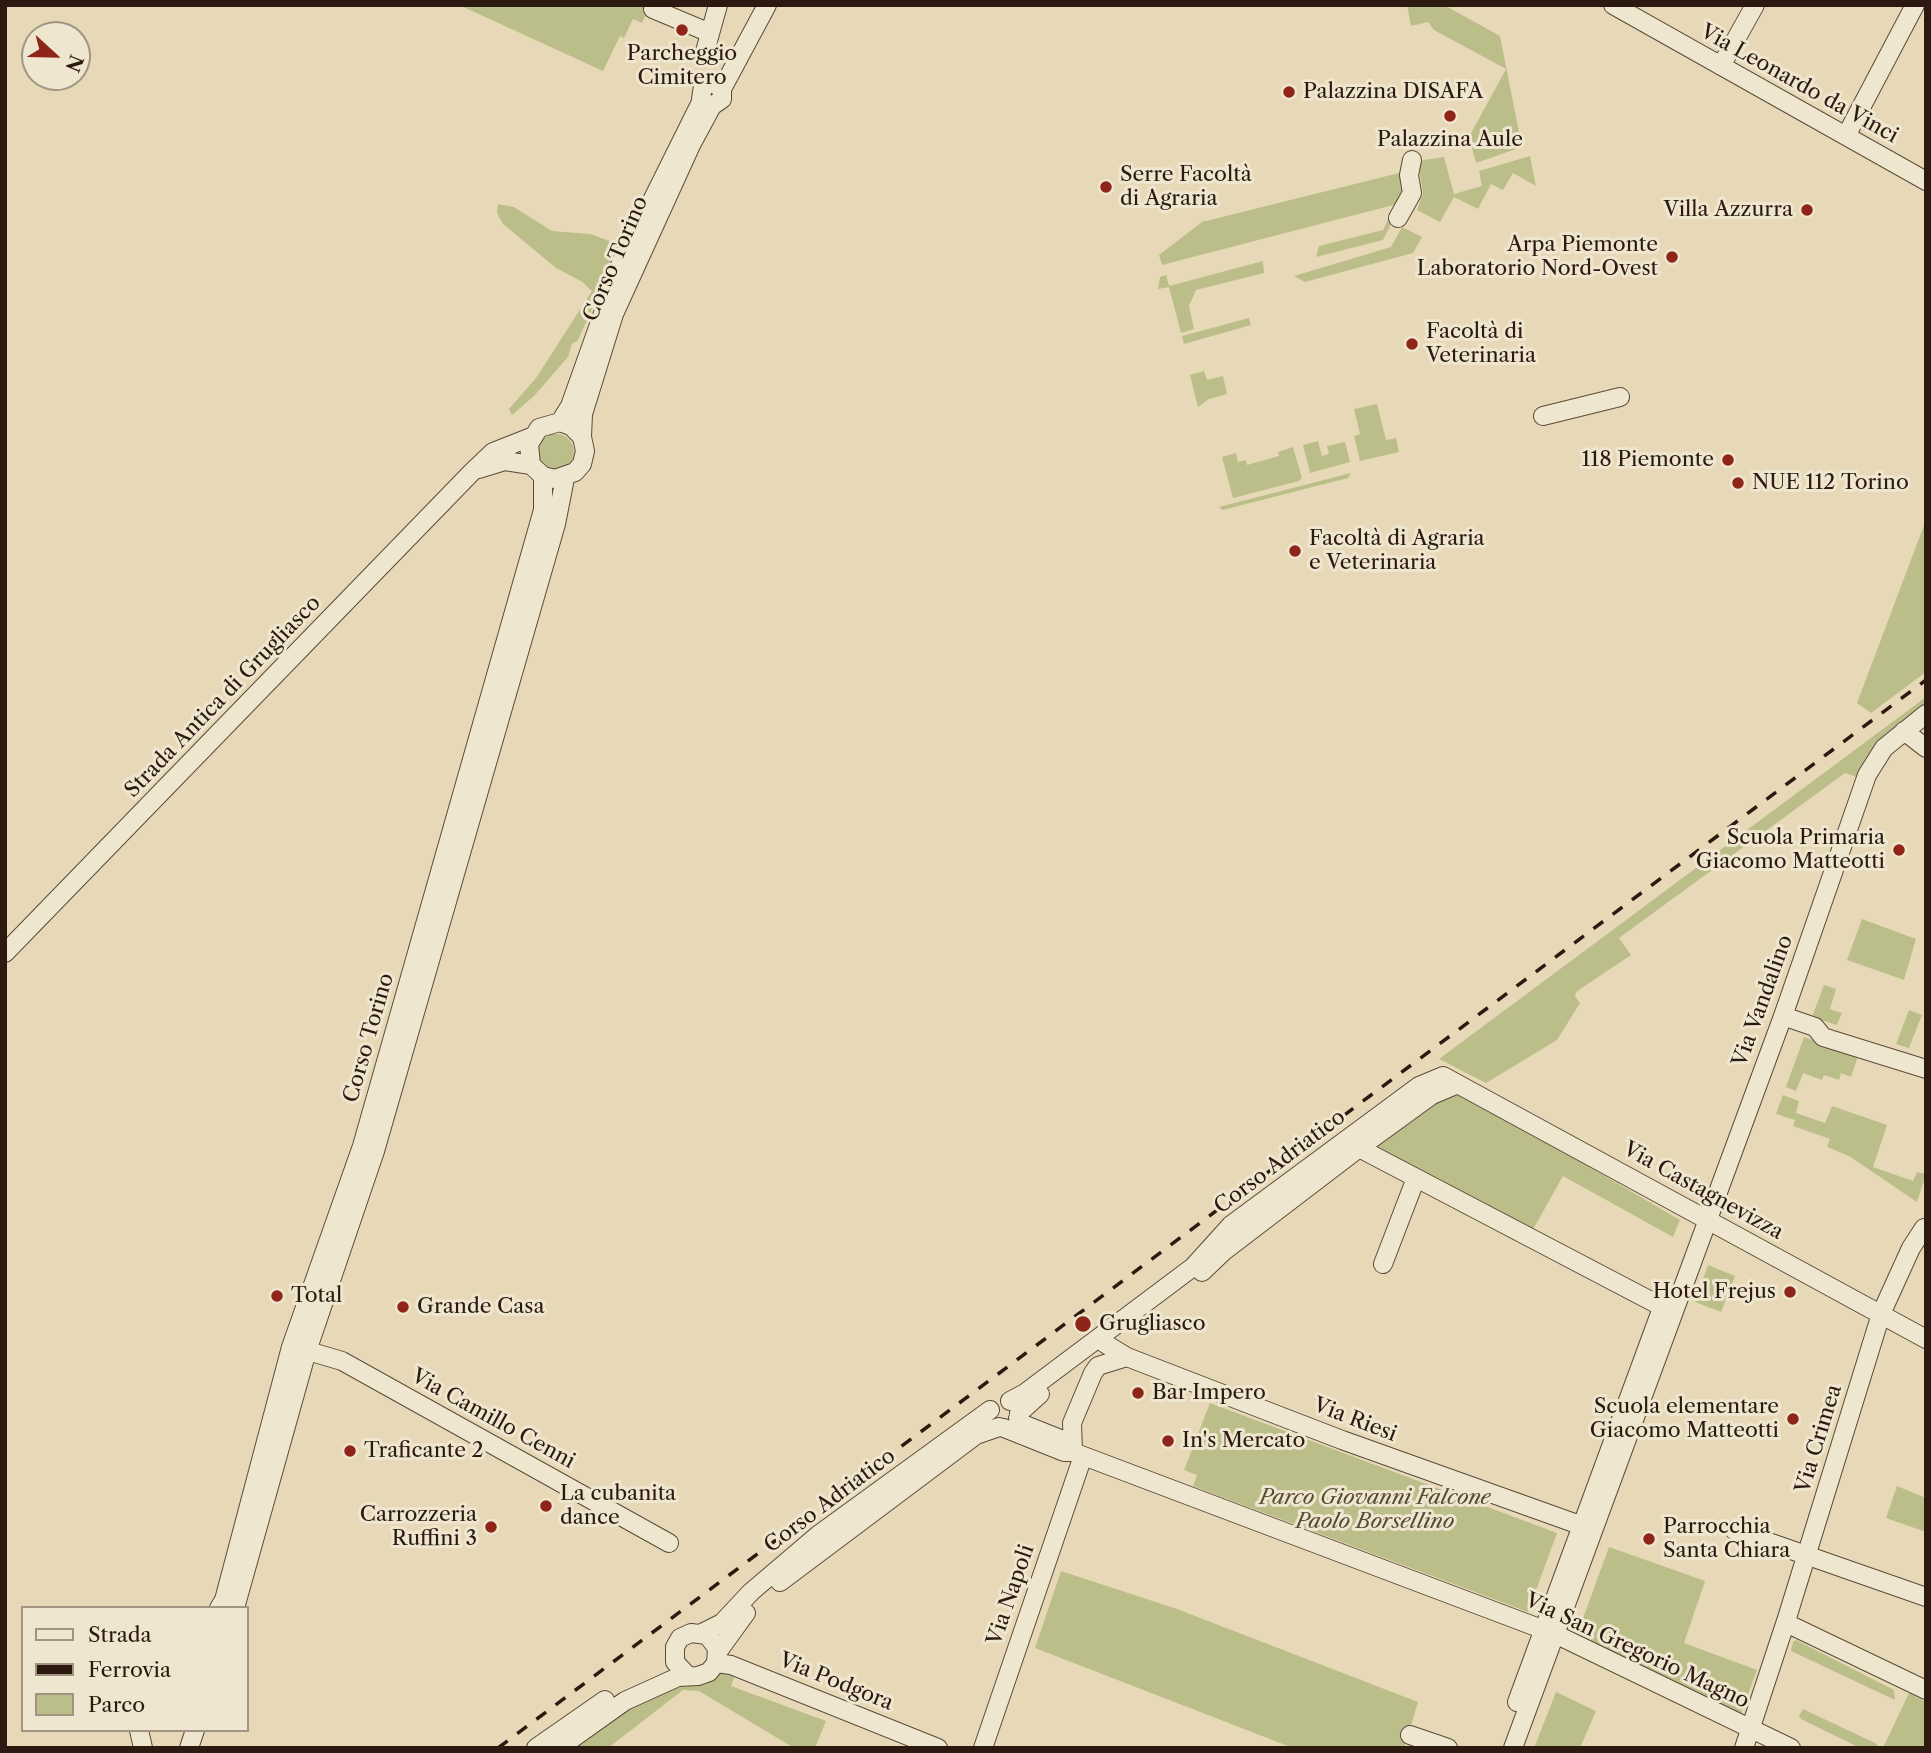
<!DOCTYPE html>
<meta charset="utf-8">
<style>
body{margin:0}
#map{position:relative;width:1931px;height:1753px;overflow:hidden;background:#e7d9b7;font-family:"Libre Caslon Text",serif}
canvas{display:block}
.frame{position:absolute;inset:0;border:7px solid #2c1a10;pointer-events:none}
.legend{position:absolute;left:21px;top:1606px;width:228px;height:126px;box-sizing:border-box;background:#efe6d0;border:2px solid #a19483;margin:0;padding:9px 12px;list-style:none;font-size:21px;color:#2c1a10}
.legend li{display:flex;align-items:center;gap:14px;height:35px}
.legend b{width:35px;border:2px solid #a19483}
.north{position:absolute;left:21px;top:21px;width:70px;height:70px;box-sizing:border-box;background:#efe6d0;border:2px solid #a19483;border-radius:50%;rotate:112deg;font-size:19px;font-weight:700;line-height:28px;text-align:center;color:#2c1a10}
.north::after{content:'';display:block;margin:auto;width:24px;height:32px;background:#8f2418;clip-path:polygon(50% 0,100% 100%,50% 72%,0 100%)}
</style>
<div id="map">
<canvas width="1931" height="1753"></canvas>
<div class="frame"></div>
<ul class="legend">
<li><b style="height:9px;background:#efe6d0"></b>Strada</li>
<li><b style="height:9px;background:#2c1a10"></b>Ferrovia</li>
<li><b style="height:19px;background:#bcbe8a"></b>Parco</li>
</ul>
<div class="north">N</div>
</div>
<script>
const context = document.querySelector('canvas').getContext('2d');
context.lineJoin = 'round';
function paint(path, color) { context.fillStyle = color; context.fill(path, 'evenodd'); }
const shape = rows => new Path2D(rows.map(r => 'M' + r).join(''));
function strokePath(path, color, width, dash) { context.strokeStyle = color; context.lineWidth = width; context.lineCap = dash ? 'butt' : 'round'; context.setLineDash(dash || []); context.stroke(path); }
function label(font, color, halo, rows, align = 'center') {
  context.font = font + ' "Libre Caslon Text",serif'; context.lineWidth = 6; context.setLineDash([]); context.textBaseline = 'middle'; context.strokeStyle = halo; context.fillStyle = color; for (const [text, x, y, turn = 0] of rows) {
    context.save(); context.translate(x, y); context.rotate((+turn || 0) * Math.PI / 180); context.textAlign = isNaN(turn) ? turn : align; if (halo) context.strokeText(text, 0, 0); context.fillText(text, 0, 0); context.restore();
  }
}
paint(shape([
 [459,5,650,5,642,23,633,19,624,38,620,36,603,71],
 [1407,5,1444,5,1500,36,1522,147,1476,163,1469,137,1506,69,1434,30,1428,22,1411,26],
 [1530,156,1536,186,1513,173,1503,190,1491,184,1478,209,1454,197,1440,222,1417,210,1423,193,1418,161,1444,157,1454,194,1482,186,1479,171],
 [1403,172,1408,194,1401,203,1162,265,1159,255,1202,222],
 [498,204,514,207,552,231,590,234,621,245,578,340,572,344,568,357,534,396,512,415,509,409,536,378,592,291,581,281,556,268,503,224,497,213],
 [1388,220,1392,222,1383,240,1316,257,1319,246,1383,230],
 [1402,227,1422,237,1413,253,1305,282,1294,276,1391,247],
 [1263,261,1264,273,1196,290,1189,306,1194,329,1181,333,1169,287,1158,289,1160,277,1166,275,1169,286],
 [1249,318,1251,325,1184,344,1182,336],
 [1204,371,1207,380,1223,376,1227,394,1209,399,1198,407,1190,375],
 [1377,404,1386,440,1396,438,1399,452,1360,461,1354,436,1360,434,1354,409],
 '538 452a18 18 0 1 1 36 0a18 18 0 1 1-36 0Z',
 [1318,441,1322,456,1329,454,1327,446,1345,442,1350,462,1310,473,1303,445],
 [1293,447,1302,478,1299,481,1233,498,1222,457,1236,453,1238,462,1246,460,1247,465,1279,456,1278,452],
 [1351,473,1348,478,1238,506,1223,510,1219,507],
 [1926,520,1926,672,1871,713,1857,703],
 [1926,697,1926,704,1874,745,1862,779,1845,773,1619,938,1631,955,1576,992,1575,996,1580,1003,1557,1040,1486,1083,1439,1059],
 [1862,919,1916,939,1904,980,1847,960],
 [1824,985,1836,989,1830,1009,1842,1013,1837,1025,1812,1017],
 [1909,1010,1922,1015,1909,1048,1896,1044],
 [1804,1037,1858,1056,1851,1077,1841,1073,1839,1080,1824,1075,1822,1080,1803,1073,1796,1091,1786,1087],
 [1453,1094,1473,1099,1680,1220,1673,1237,1563,1176,1531,1233,1369,1148,1433,1100],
 [1783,1095,1799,1101,1796,1113,1825,1123,1832,1106,1887,1125,1873,1167,1913,1181,1917,1172,1926,1174,1917,1202,1849,1156,1827,1147,1830,1139,1793,1126,1795,1120,1776,1114],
 [1708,1265,1735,1276,1721,1312,1695,1302],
 [1210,1403,1557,1533,1528,1612,1193,1486,1197,1475,1184,1470],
 [1897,1486,1926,1498,1926,1532,1886,1518],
 [1609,1547,1705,1581,1684,1643,1757,1670,1741,1713,1577,1635],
 [1061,1571,1177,1609,1418,1702,1404,1748,1293,1748,1035,1648],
 [1796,1640,1894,1690,1895,1700,1791,1651,1793,1642],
 [721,1671,735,1675,731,1686,826,1721,815,1748,794,1748,699,1691,683,1690,608,1748,569,1748,639,1697],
 [1556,1692,1596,1711,1580,1748,1534,1748],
 [1909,1693,1926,1702,1926,1748,1883,1748],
 [1803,1709,1877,1744,1877,1748,1860,1748,1801,1719,1799,1716]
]), '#bcbe8a');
const minor = shape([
 [655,5,653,9,710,33],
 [1613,5,1926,181],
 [704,55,718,5],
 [1721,66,1755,5],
 [709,106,701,99,703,86,711,82,722,89],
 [1846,136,1915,5],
 [1398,218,1412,193,1409,175,1412,160],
 [1543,416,1620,397],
 [560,422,570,406,621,263,702,100],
 [582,437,571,426,560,422,539,428,529,444,531,465,543,476,555,479,575,472,582,464,585,451,582,437,583,414,614,314,691,145,712,106,722,99,722,89,767,5],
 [479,469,505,461,531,465],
 [1904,731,1926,748],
 [5,953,472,472,493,452,531,437],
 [1783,1016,1815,1027,1823,1037,1926,1069],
 [1359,1148,1672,1312],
 [1383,1264,1416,1178],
 [1202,1272,1224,1251,1359,1148,1432,1095,1458,1084],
 [1104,1343,1127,1357,1342,1440,1591,1529],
 [298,1348,342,1361,669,1543],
 [1127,1357,1098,1366,1093,1373,1072,1423,1073,1452,1555,1634,1791,1748],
 [1010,1401,1025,1393,1193,1267,1231,1225,1419,1086,1443,1076,1926,1339],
 [1019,1413,1040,1394],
 [1004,1428,1064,1452,1073,1452,1068,1442,1023,1424,1018,1418],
 [1734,1530,1926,1597],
 [780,1582,976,1435,999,1427],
 [219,1608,224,1600,291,1347,362,1146,543,510,543,476],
 [235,1608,307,1351,375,1151,556,524,565,478],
 [1786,1623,1926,1690],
 [702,1633,722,1623,751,1592,818,1535,990,1410],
 [717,1653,746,1613],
 [716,1663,731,1665,938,1748],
 [1517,1702,1662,1308],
 [139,1730,143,1748],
 [1410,1735,1448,1748],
 [189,1748,195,1730],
 [536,1748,605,1700],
 [559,1748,625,1701,678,1677,698,1676,709,1672,716,1663,717,1648,707,1635,691,1633,680,1638,675,1647,675,1662,687,1675],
 [983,1748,1083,1456],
 [1513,1748,1783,1016,1867,775,1884,748,1926,714],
 [1744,1748,1787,1618,1881,1314,1911,1248,1924,1228]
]);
strokePath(minor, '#5b4a3a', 20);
strokePath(minor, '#efe6d0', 18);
strokePath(shape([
 [498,1748,1926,680]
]), '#2c1a10', 3.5, [12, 12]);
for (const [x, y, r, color] of [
 [682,30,7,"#8f2418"],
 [1289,92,7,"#8f2418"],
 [1450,116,7,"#8f2418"],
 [1106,187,7,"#8f2418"],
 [1807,210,7,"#8f2418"],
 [1672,257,7,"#8f2418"],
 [1412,344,7,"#8f2418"],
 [1728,460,7,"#8f2418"],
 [1738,483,7,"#8f2418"],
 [1295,551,7,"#8f2418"],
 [1899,850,7,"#8f2418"],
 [1790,1292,7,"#8f2418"],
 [277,1296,7,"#8f2418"],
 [403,1307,7,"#8f2418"],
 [1083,1324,9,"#8f2418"],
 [1138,1393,7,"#8f2418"],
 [1793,1419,7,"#8f2418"],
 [1168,1441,7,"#8f2418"],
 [350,1451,7,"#8f2418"],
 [546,1506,7,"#8f2418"],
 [491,1527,7,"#8f2418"],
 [1649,1539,7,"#8f2418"]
]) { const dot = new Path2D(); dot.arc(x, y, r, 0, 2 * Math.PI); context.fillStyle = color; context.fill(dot); strokePath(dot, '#efe6d0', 2.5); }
label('21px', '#2c1a10', '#efe6d0', [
 ["Parcheggio",682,54,"center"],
 ["Cimitero",682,78,"center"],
 ["Palazzina DISAFA",1303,92],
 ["Palazzina Aule",1450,140,"center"],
 ["Serre Facoltà",1120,175],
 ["di Agraria",1120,199],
 ["Villa Azzurra",1793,210,"right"],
 ["Arpa Piemonte",1658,245,"right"],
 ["Laboratorio Nord-Ovest",1658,269,"right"],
 ["Facoltà di",1426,332],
 ["Veterinaria",1426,356],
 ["118 Piemonte",1714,460,"right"],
 ["NUE 112 Torino",1752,483],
 ["Facoltà di Agraria",1309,539],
 ["e Veterinaria",1309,563],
 ["Scuola Primaria",1885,838,"right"],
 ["Giacomo Matteotti",1885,862,"right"],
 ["Hotel Frejus",1776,1292,"right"],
 ["Total",291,1296],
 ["Grande Casa",417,1307],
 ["Grugliasco",1099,1324],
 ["Bar Impero",1152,1393],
 ["Scuola elementare",1779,1407,"right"],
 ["Giacomo Matteotti",1779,1431,"right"],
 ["In's Mercato",1182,1441],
 ["Traficante 2",364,1451],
 ["La cubanita",560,1494],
 ["dance",560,1518],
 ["Carrozzeria",477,1515,"right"],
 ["Ruffini 3",477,1539,"right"],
 ["Parrocchia",1663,1527],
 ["Santa Chiara",1663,1551]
], 'left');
label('21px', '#2c1a10', '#efe6d0', [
 ["Via Leonardo da Vinci",1799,84,29],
 ["Corso Torino",616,259,-67],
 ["Strada Antica di Grugliasco",223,697,-46],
 ["Via Vandalino",1763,1001,-70],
 ["Corso Torino",369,1038,-74],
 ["Corso Adriatico",1280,1162,-37],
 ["Via Castagnevizza",1703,1191,29],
 ["Via Camillo Cenni",493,1419,29],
 ["Via Riesi",1355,1420,21],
 ["Via Crimea",1819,1439,-73],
 ["Corso Adriatico",830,1501,-37],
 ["Via Napoli",1011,1595,-71],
 ["Via San Gregorio Magno",1637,1651,25],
 ["Via Podgora",836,1682,22]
]);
label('italic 21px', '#574b35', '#efe6d0', [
 ["Parco Giovanni Falcone",1375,1498],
 ["Paolo Borsellino",1375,1522]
]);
</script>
